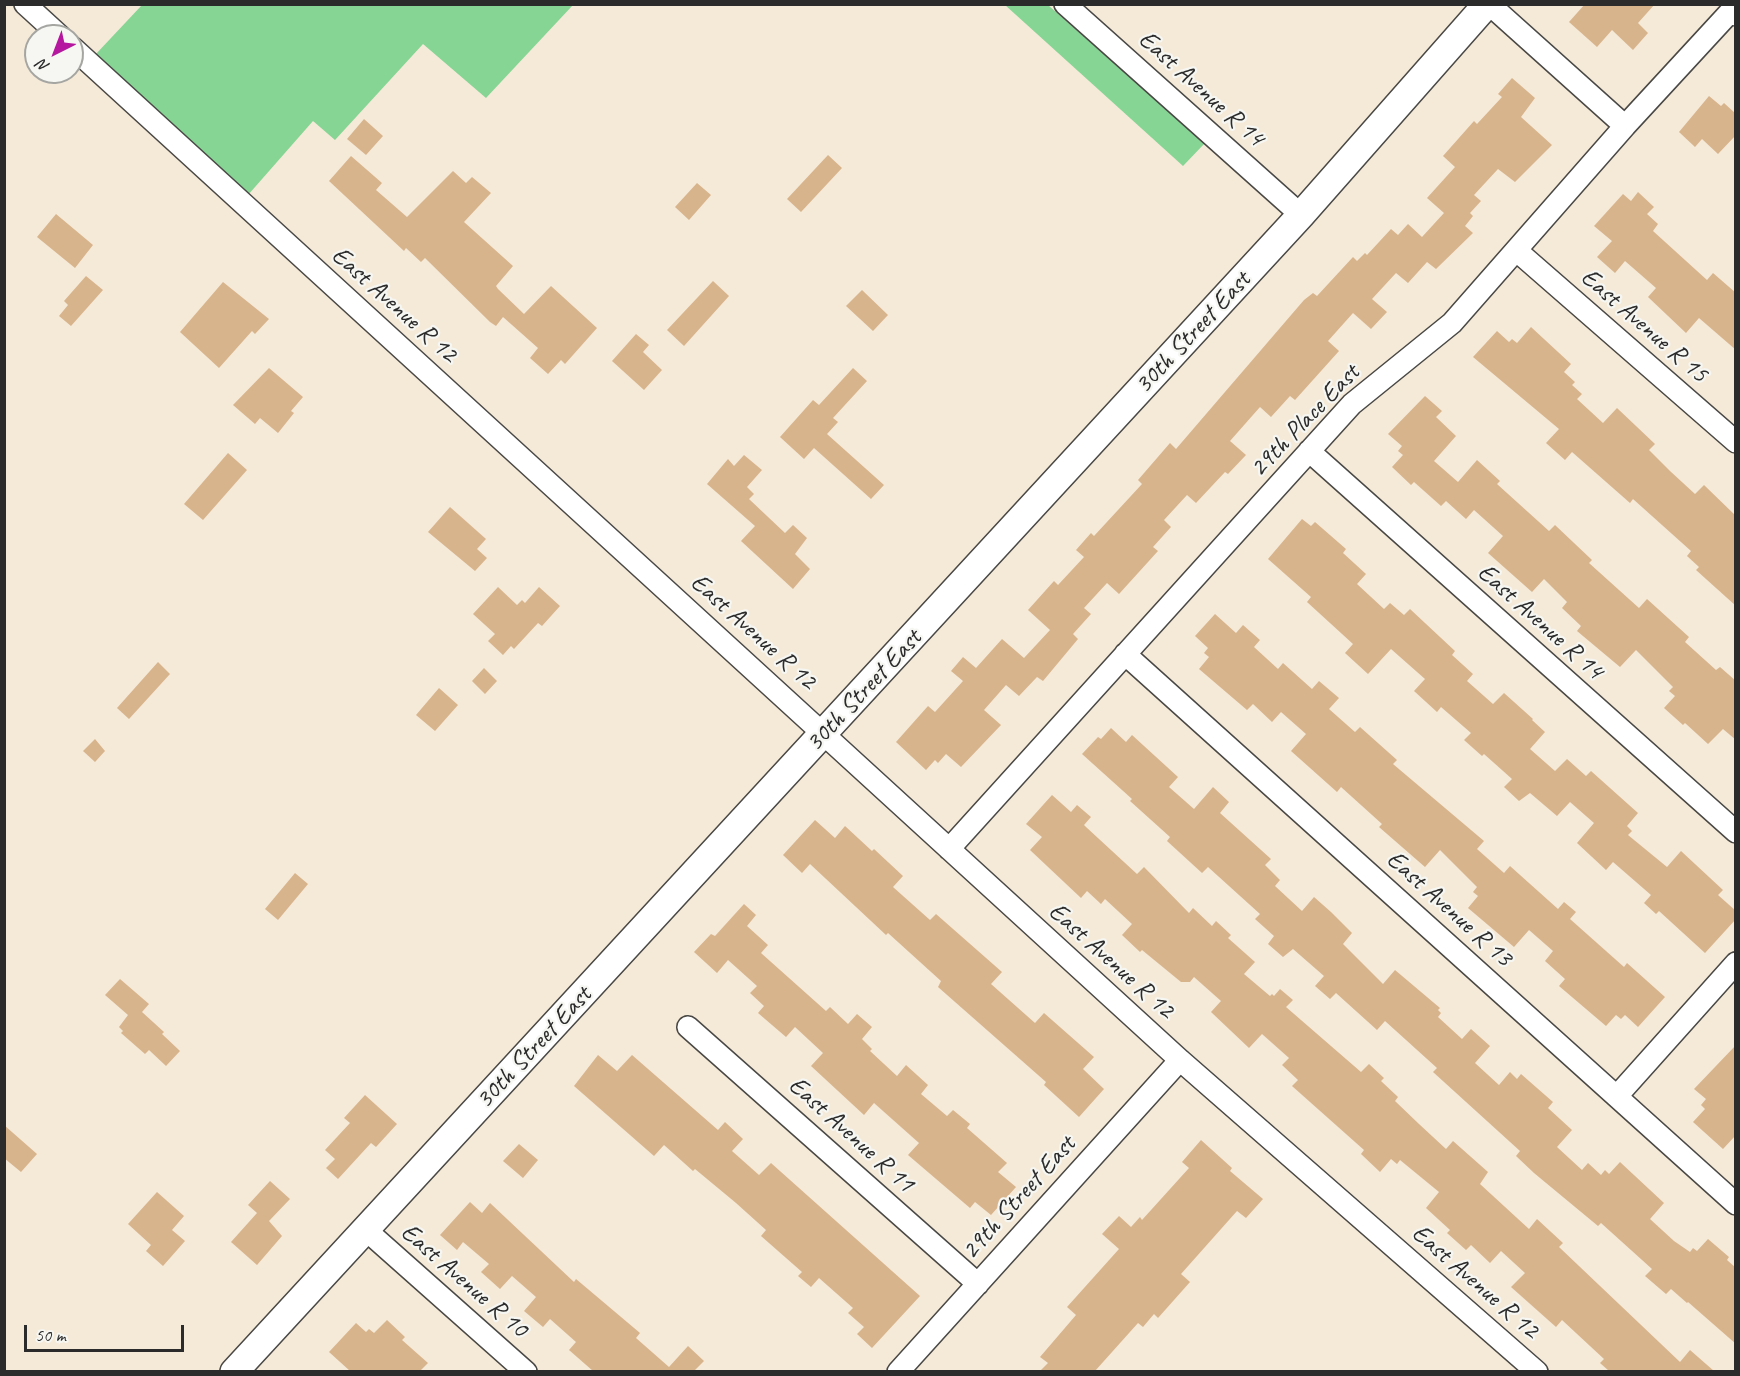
<!DOCTYPE html>
<style>
body{margin:0}
#map{position:relative;width:1740px;height:1376px;overflow:hidden;background:#f5e9d8;font-family:Caveat,sans-serif}
canvas{display:block}
.frame{position:absolute;inset:0;border:6px solid #2b2b2b;pointer-events:none}
.north{position:absolute;left:24px;top:24px;width:60px;height:60px;box-sizing:border-box;background:#f6f6f2;border:2px solid #a5a5a2;border-radius:50%;rotate:222deg;font-size:16px;font-weight:700;line-height:24px;text-align:center;color:#2b2b2b}
.north::after{content:'';display:block;margin:auto;width:21px;height:27px;background:#b5179e;clip-path:polygon(50% 0,100% 100%,50% 72%,0 100%)}
.scale{position:absolute;left:24px;top:1325px;width:160px;height:27px;box-sizing:border-box;border:3px solid #2b2b2b;border-top:0;padding-left:8px;font-size:18px;line-height:21px;white-space:nowrap;color:#2b2b2b;-webkit-text-stroke:4px #f6f6f2;paint-order:stroke}
</style>
<div id="map">
<canvas width="1740" height="1376"></canvas>
<div class="frame"></div>
<div class="north">N</div>
<div class="scale">50 m</div>
</div>
<script>
const context = document.querySelector('canvas').getContext('2d');
context.lineJoin = 'round';
function paint(path, color) { context.fillStyle = color; context.fill(path, 'evenodd'); }
const shape = rows => new Path2D(rows.map(r => 'M' + r).join(''));
function strokePath(path, color, width, dash) { context.strokeStyle = color; context.lineWidth = width; context.lineCap = dash ? 'butt' : 'round'; context.setLineDash(dash || []); context.stroke(path); }
function label(font, color, halo, rows, align = 'center') {
  context.font = font + ' Caveat,sans-serif'; context.lineWidth = 4.5; context.setLineDash([]); context.textBaseline = 'middle'; context.strokeStyle = halo; context.fillStyle = color; for (const [text, x, y, turn = 0] of rows) {
    context.save(); context.translate(x, y); context.rotate((+turn || 0) * Math.PI / 180); context.textAlign = isNaN(turn) ? turn : align; if (halo) context.strokeText(text, 0, 0); context.fillText(text, 0, 0); context.restore();
  }
}
paint(shape([
 [142,5,573,5,486,98,423,44,335,140,313,121,248,195,95,55],
 [1005,5,1048,5,1205,143,1183,166]
]), '#86d595');
paint(shape([
 [1585,4,1655,4,1638,23,1648,33,1633,50,1612,30,1597,47,1569,22],
 [1512,78,1535,98,1521,117,1552,145,1515,182,1498,169,1474,195,1481,201,1470,213,1473,216,1465,226,1473,233,1436,269,1427,262,1408,283,1396,273,1372,299,1387,312,1371,329,1353,313,1328,341,1339,351,1295,400,1290,396,1271,417,1260,407,1230,441,1246,455,1228,474,1225,472,1196,503,1187,495,1164,520,1171,527,1153,547,1158,551,1119,594,1107,583,1084,608,1091,614,1073,634,1078,639,1043,681,1037,677,1019,696,1006,685,984,710,1001,725,961,767,946,754,938,763,935,760,926,770,896,742,928,706,935,712,963,681,951,671,963,657,976,668,1002,639,1024,658,1050,630,1028,610,1054,581,1058,585,1084,557,1076,550,1091,533,1094,536,1142,484,1138,480,1170,443,1176,449,1304,300,1313,293,1317,296,1353,257,1357,261,1365,253,1367,255,1391,229,1398,235,1408,224,1422,237,1444,213,1427,198,1455,167,1443,156,1474,121,1477,124,1502,97,1498,94],
 [1709,96,1721,106,1724,103,1736,114,1736,135,1718,154,1702,139,1695,147,1679,132],
 [364,119,383,136,366,155,347,139],
 [828,155,842,168,801,212,787,199],
 [351,156,382,183,376,190,407,217,453,171,466,183,472,177,491,193,464,222,513,266,496,286,498,289,524,314,551,286,597,328,565,364,561,360,548,374,530,358,538,348,503,317,496,326,490,322,425,258,421,262,406,248,404,251,329,181],
 [697,183,711,195,689,220,675,207],
 [1638,192,1654,207,1647,214,1658,224,1653,231,1707,280,1713,273,1736,293,1736,350,1699,318,1686,333,1648,297,1656,288,1625,261,1615,273,1597,257,1612,241,1594,226,1623,194,1631,201],
 [56,214,93,245,75,268,37,237],
 [86,276,103,290,71,326,59,316,68,305,64,301],
 [713,281,729,296,684,346,667,330],
 [223,282,269,319,255,334,252,331,219,368,180,332],
 [862,290,888,315,873,331,846,306],
 [1531,327,1571,364,1564,372,1575,382,1572,385,1582,394,1577,399,1603,423,1617,408,1655,444,1649,450,1670,471,1695,494,1704,485,1736,516,1736,606,1696,570,1699,567,1687,556,1691,551,1633,499,1630,503,1572,452,1565,460,1546,443,1559,429,1473,357,1497,331,1509,342,1512,339,1517,343],
 [636,334,649,345,643,352,662,370,644,390,612,361],
 [269,368,303,397,291,411,294,413,278,433,260,418,255,424,233,405],
 [853,368,867,381,833,418,838,422,827,434,884,485,871,499,814,448,804,459,780,437,813,400,819,405],
 [1425,396,1442,411,1436,417,1456,436,1434,461,1458,482,1477,460,1500,481,1497,484,1549,531,1555,525,1592,560,1589,563,1639,608,1647,599,1689,637,1685,642,1716,670,1720,667,1736,681,1736,740,1723,729,1708,744,1685,723,1683,725,1664,708,1675,696,1669,691,1673,687,1636,650,1620,667,1577,631,1581,626,1562,608,1567,602,1544,579,1532,592,1488,553,1503,536,1474,510,1466,519,1446,501,1441,506,1414,482,1411,485,1392,467,1403,455,1398,451,1402,446,1388,434],
 [228,453,247,470,203,520,184,504],
 [744,455,762,470,747,487,754,494,749,499,785,533,793,525,807,538,795,554,810,569,793,589,741,541,755,526,707,484,728,459,734,466],
 [450,507,486,539,477,549,487,558,475,571,428,532],
 [1302,519,1311,526,1315,522,1346,549,1343,553,1366,574,1357,584,1384,609,1390,603,1404,615,1410,609,1455,651,1452,655,1473,674,1467,681,1493,704,1504,693,1533,719,1532,720,1545,732,1530,749,1555,771,1567,759,1586,776,1591,771,1638,813,1627,826,1632,831,1628,835,1667,867,1681,851,1723,890,1718,895,1736,911,1736,919,1705,953,1659,911,1656,914,1644,903,1651,895,1613,862,1606,870,1577,843,1594,823,1570,802,1557,816,1530,793,1519,801,1504,787,1512,779,1484,754,1482,756,1464,740,1471,733,1441,707,1437,712,1414,691,1425,679,1391,649,1368,674,1345,653,1353,644,1307,602,1311,597,1268,559],
 [498,587,517,605,522,600,525,603,539,587,560,606,542,626,538,623,514,649,511,646,503,655,488,641,495,634,473,614],
 [1215,614,1236,633,1243,625,1260,640,1254,647,1278,669,1283,663,1312,689,1319,681,1339,698,1329,709,1355,732,1360,727,1397,760,1393,764,1484,841,1477,849,1504,873,1510,866,1558,909,1564,902,1576,912,1570,919,1624,967,1627,963,1665,997,1638,1027,1625,1015,1621,1019,1616,1015,1606,1026,1559,986,1565,979,1545,961,1553,951,1529,930,1514,947,1468,908,1478,896,1473,892,1477,887,1440,850,1425,867,1379,827,1382,824,1341,787,1337,792,1291,751,1306,734,1281,712,1272,722,1253,704,1247,710,1199,669,1209,657,1204,653,1208,648,1195,636],
 [158,662,170,674,129,719,117,708],
 [484,668,497,681,485,694,472,681],
 [439,688,458,705,435,731,416,715],
 [1111,728,1126,742,1132,735,1178,777,1169,787,1194,809,1213,787,1229,802,1220,813,1271,859,1265,865,1280,880,1275,886,1302,911,1314,897,1331,912,1352,933,1343,944,1383,984,1395,970,1440,1008,1438,1010,1441,1013,1438,1017,1462,1039,1471,1029,1490,1046,1475,1063,1499,1085,1510,1072,1517,1079,1521,1074,1553,1102,1548,1108,1572,1130,1557,1147,1582,1170,1588,1163,1601,1175,1605,1170,1609,1174,1620,1162,1664,1203,1650,1219,1674,1241,1690,1252,1693,1248,1697,1251,1708,1239,1729,1257,1727,1260,1736,1268,1736,1344,1688,1302,1687,1303,1671,1289,1666,1294,1645,1276,1652,1269,1601,1223,1598,1226,1534,1173,1516,1156,1520,1151,1433,1072,1437,1068,1385,1021,1377,1030,1336,993,1330,999,1315,986,1324,976,1293,949,1283,957,1268,944,1274,936,1255,919,1260,914,1208,867,1202,873,1167,841,1170,837,1130,801,1132,799,1082,754,1098,737,1101,739],
 [95,739,105,751,95,762,83,751],
 [1052,795,1071,812,1077,805,1091,817,1084,825,1086,827,1137,874,1144,867,1189,913,1193,908,1212,926,1216,921,1231,935,1228,938,1255,962,1244,974,1270,996,1272,994,1274,996,1280,989,1293,1000,1286,1007,1361,1072,1369,1064,1384,1078,1381,1081,1398,1097,1395,1101,1419,1124,1446,1149,1453,1141,1488,1172,1480,1184,1529,1229,1537,1219,1563,1243,1559,1247,1680,1362,1690,1350,1714,1371,1609,1371,1600,1363,1604,1359,1562,1320,1556,1327,1511,1287,1525,1273,1501,1251,1490,1263,1471,1245,1466,1250,1447,1233,1450,1230,1426,1208,1439,1192,1400,1160,1397,1164,1391,1159,1380,1172,1361,1154,1364,1150,1292,1086,1298,1080,1282,1065,1289,1058,1262,1034,1249,1048,1211,1012,1221,1001,1194,977,1190,982,1181,982,1142,950,1140,952,1122,935,1132,924,1105,899,1101,904,1087,891,1081,898,1030,850,1042,837,1026,824],
 [815,820,835,838,845,826,872,851,874,849,903,876,893,887,930,920,936,914,1002,972,991,984,1035,1023,1044,1013,1094,1057,1083,1069,1104,1089,1079,1117,1044,1085,1046,1082,938,987,941,981,888,933,886,935,810,864,802,873,783,855],
 [295,873,308,884,278,920,265,909],
 [744,904,756,915,747,926,768,945,761,953,826,1011,830,1007,848,1024,857,1014,872,1027,862,1039,872,1049,870,1051,897,1076,906,1065,928,1085,921,1094,947,1116,953,1110,970,1124,967,1128,1007,1163,998,1172,1016,1187,991,1215,975,1202,970,1208,908,1155,919,1143,874,1103,864,1115,811,1066,823,1053,795,1027,786,1037,758,1013,764,1006,750,993,757,986,728,960,717,973,694,952,711,934,715,936],
 [120,979,149,1004,142,1012,164,1032,162,1034,180,1051,166,1066,149,1050,145,1054,121,1033,123,1031,119,1027,128,1015,105,995],
 [1736,1045,1736,1135,1723,1149,1693,1122,1705,1109,1701,1105,1706,1099,1694,1089],
 [598,1055,617,1071,632,1055,718,1130,725,1122,743,1139,732,1151,759,1175,771,1163,920,1296,872,1348,857,1334,864,1327,848,1313,853,1308,819,1278,811,1287,798,1276,802,1272,761,1236,766,1230,736,1203,695,1169,693,1171,664,1145,654,1156,574,1086],
 [365,1095,397,1124,376,1147,371,1143,338,1179,326,1168,335,1159,325,1150,350,1123,344,1118],
 [4,1125,37,1154,21,1172,4,1158],
 [1201,1140,1232,1168,1230,1171,1263,1199,1246,1218,1237,1211,1181,1274,1190,1282,1158,1318,1154,1314,1143,1327,1138,1323,1095,1371,1040,1371,1048,1363,1040,1357,1076,1315,1067,1307,1119,1249,1102,1234,1119,1216,1131,1227,1140,1217,1142,1220,1189,1168,1182,1162],
 [519,1144,538,1160,523,1178,503,1161],
 [270,1181,290,1199,269,1221,282,1236,257,1265,231,1242,257,1213,248,1205],
 [157,1192,184,1216,172,1230,185,1241,163,1266,146,1251,151,1245,128,1224],
 [470,1202,482,1213,490,1203,574,1282,576,1279,640,1333,636,1338,669,1367,688,1346,704,1361,694,1371,593,1371,569,1350,576,1342,550,1319,543,1327,524,1311,536,1297,512,1276,500,1289,481,1272,489,1264,463,1242,457,1250,440,1235],
 [387,1320,405,1337,402,1340,428,1363,420,1371,350,1371,329,1352,356,1323,366,1332,369,1329,374,1333]
]), '#d8b48c');
const minor = shape([
 [25,4,60,36],
 [1065,4,1301,215],
 [1489,4,1625,126],
 [72,47,1180,1060,1537,1372],
 [1517,251,1736,442],
 [1309,451,1736,832],
 [1125,654,1736,1204],
 [949,849,1352,404,1452,323,1625,126,1731,11,1736,15],
 [688,1027,978,1284],
 [1617,1096,1736,963],
 [366,1230,526,1372],
 [898,1372,1180,1060]
]);
const tertiary = shape([
 [234,1372,1301,215,1487,4]
]);
strokePath(minor, '#494845', 24);
strokePath(tertiary, '#494845', 30);
strokePath(minor, '#fff', 21);
strokePath(tertiary, '#fff', 27);
label('26px', '#2b2b2b', '#f6f6f2', [
 ["East Avenue R 14",1201,89,42],
 ["East Avenue R 12",394,305,42],
 ["East Avenue R 15",1644,326,41],
 ["30th Street East",1193,333,-47],
 ["29th Place East",1305,421,-46],
 ["East Avenue R 14",1540,622,42],
 ["East Avenue R 12",753,632,42],
 ["30th Street East",864,691,-47],
 ["East Avenue R 13",1449,909,42],
 ["East Avenue R 12",1111,961,42],
 ["30th Street East",534,1048,-47],
 ["East Avenue R 11",851,1135,42],
 ["29th Street East",1019,1198,-48],
 ["East Avenue R 10",464,1281,41],
 ["East Avenue R 12",1475,1282,41]
]);
</script>
